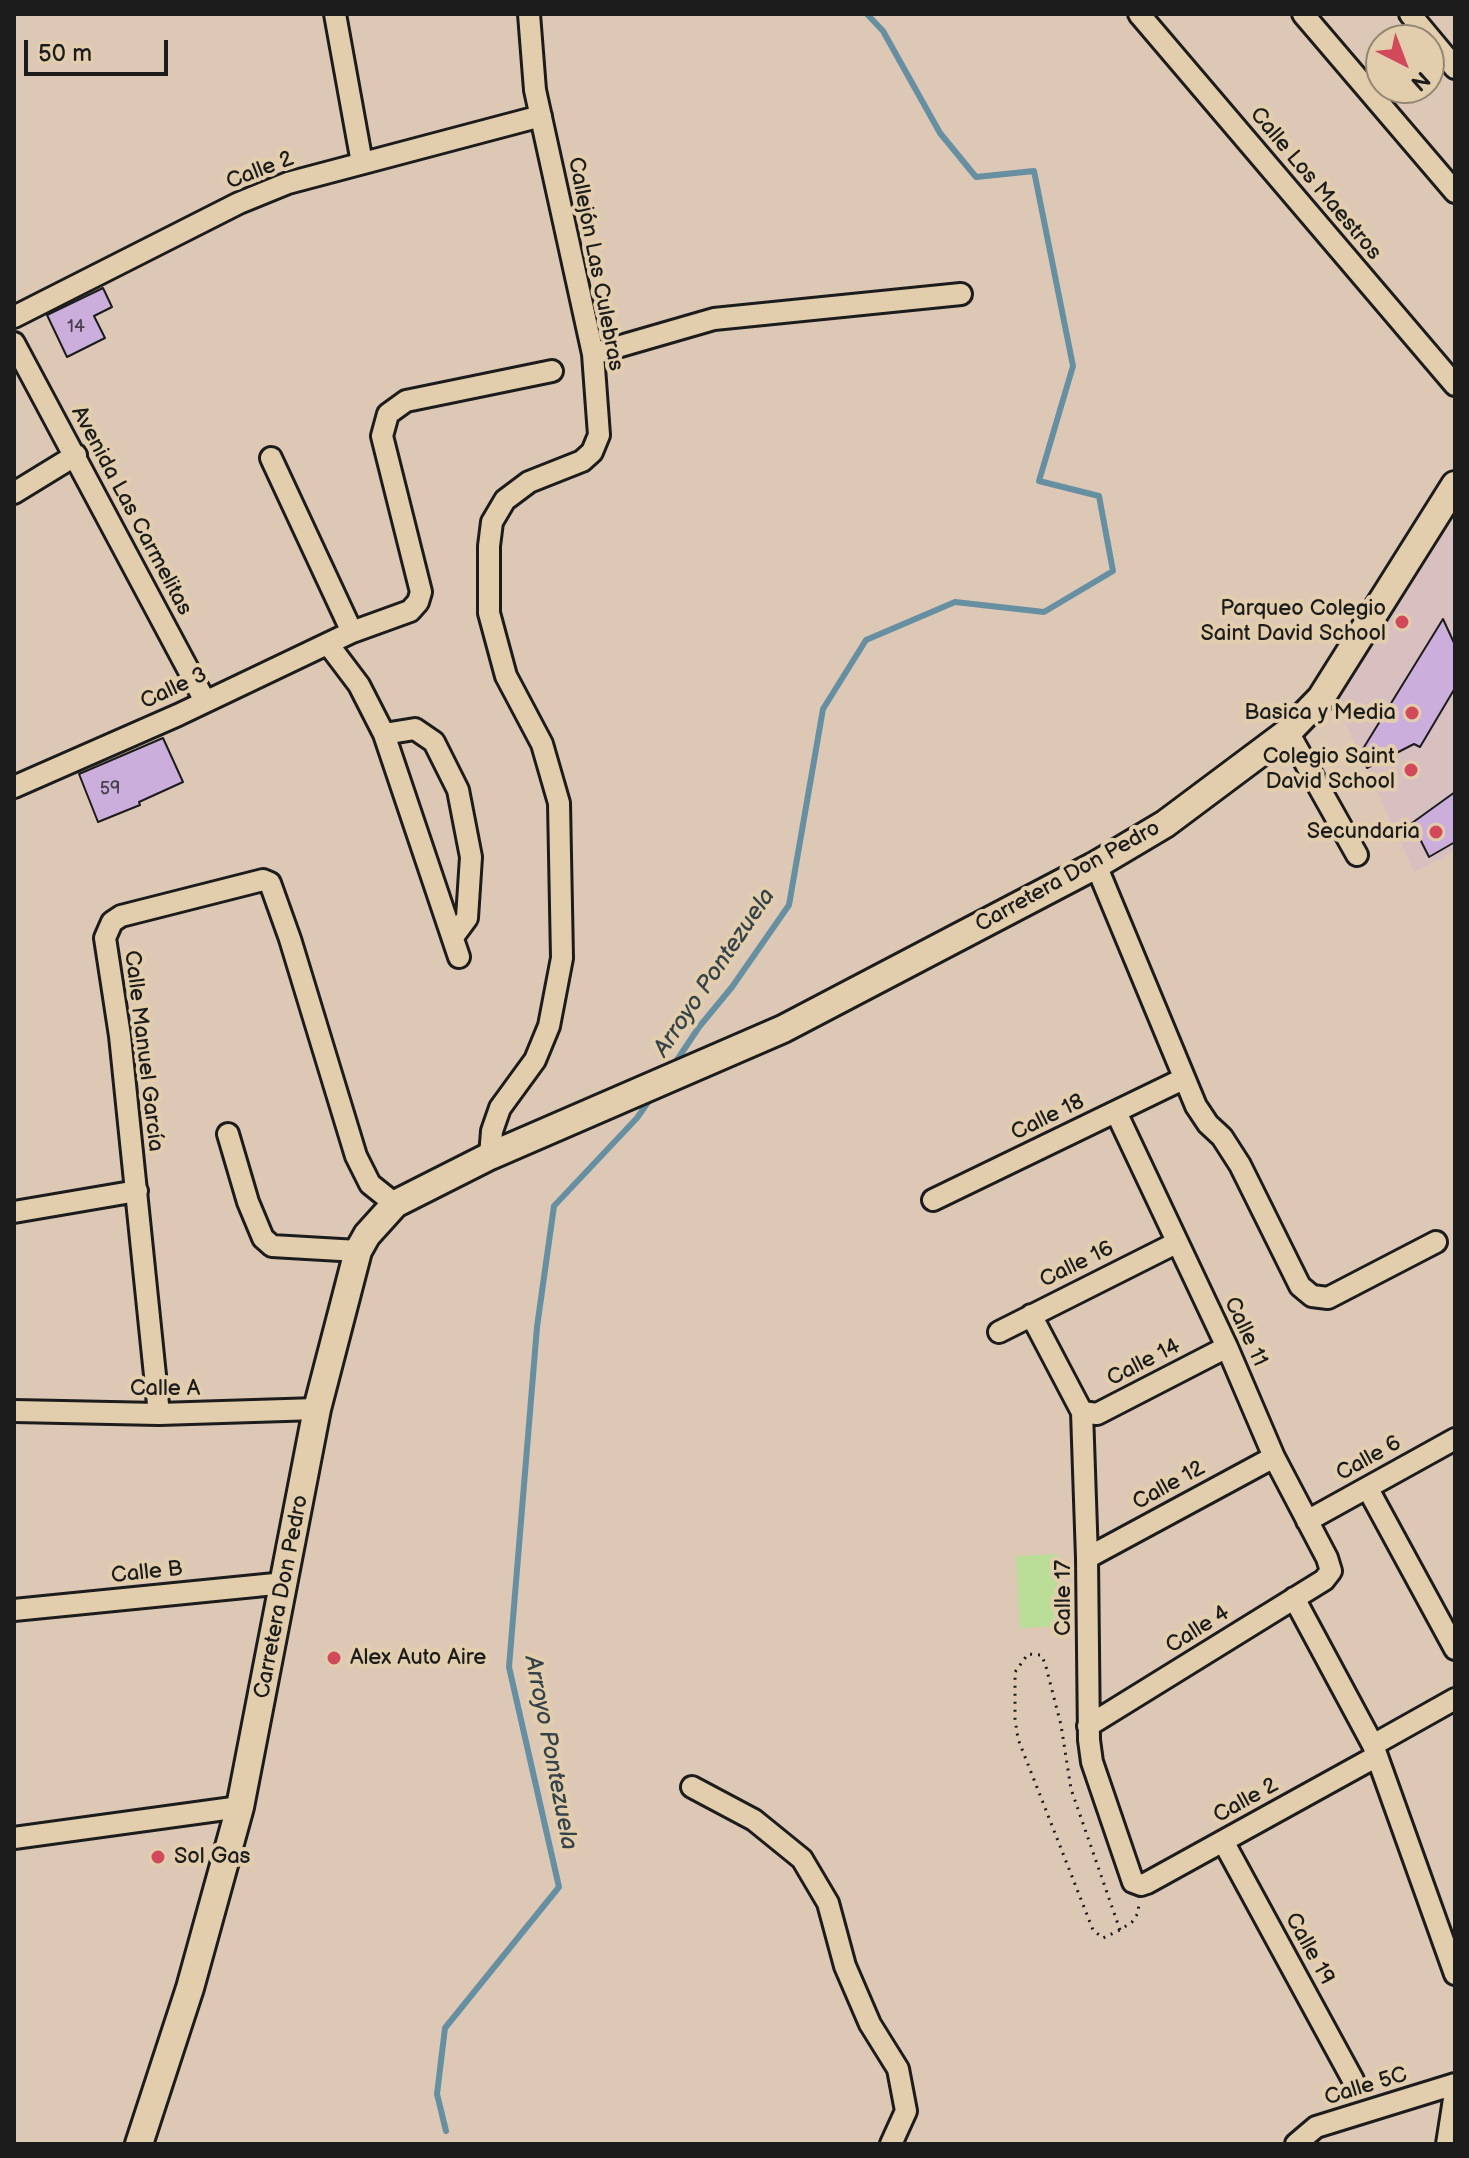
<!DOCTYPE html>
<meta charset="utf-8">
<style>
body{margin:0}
#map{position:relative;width:1469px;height:2158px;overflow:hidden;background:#ddc8b6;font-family:"Balsamiq Sans",sans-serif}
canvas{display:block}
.frame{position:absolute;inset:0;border:16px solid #1c1c1c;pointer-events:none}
.north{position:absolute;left:1365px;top:24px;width:80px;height:80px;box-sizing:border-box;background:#e2cead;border:2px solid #938773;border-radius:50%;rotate:138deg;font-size:22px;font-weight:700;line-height:32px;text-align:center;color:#1c1c1c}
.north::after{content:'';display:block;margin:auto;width:28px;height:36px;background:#d1495b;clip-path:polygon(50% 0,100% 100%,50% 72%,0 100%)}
.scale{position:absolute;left:24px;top:40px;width:144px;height:36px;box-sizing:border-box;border:4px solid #1c1c1c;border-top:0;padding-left:10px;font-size:24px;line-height:28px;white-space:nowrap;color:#1c1c1c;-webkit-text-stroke:6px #e2cead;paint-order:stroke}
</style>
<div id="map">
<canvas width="1469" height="2158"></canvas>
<div class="frame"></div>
<div class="north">N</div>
<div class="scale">50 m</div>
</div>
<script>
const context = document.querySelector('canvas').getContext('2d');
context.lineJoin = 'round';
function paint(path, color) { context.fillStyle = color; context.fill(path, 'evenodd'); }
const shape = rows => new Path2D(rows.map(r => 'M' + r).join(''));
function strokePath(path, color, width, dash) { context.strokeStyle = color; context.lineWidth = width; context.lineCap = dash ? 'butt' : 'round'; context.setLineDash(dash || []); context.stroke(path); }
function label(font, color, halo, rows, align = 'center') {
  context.font = font + ' "Balsamiq Sans",sans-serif'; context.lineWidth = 8; context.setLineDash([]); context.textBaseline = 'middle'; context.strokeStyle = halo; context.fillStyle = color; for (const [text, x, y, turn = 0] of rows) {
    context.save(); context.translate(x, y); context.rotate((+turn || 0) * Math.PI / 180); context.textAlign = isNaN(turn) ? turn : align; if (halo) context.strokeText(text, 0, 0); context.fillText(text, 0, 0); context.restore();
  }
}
paint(shape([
 [1444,510,1455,536,1455,851,1414,872,1330,690]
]), '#d8c0c1');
paint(shape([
 [1058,1554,1061,1626,1020,1628,1016,1556]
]), '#bade98');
strokePath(shape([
 [673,1066,699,1027,732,987,789,905,823,709,866,640,955,602,1044,612,1113,571,1099,496,1039,481,1073,366,1034,171,976,177,940,133,883,31,867,14],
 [446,2131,437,2094,445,2028,559,1887,509,1667,537,1327,554,1206,637,1118,651,1098]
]), '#678fa2', 6);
const building = shape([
 [103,288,112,307,94,316,105,338,67,357,47,315,103,288],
 [1443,619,1455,645,1455,688,1420,747,1414,744,1367,768,1361,752,1443,619],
 [163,738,183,782,139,802,140,805,98,822,79,774,163,738],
 [1455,792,1455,842,1429,857,1412,823,1455,792]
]);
paint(building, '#cbaedb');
strokePath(building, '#1c1c1c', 2);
const street = shape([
 [335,14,362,163],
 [1139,14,1455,385],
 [1303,14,1455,192],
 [1410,14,1455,68],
 [14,317,239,203,288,183,541,116],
 [14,343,205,701],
 [593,354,714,319,961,294],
 [271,458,352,632],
 [14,493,76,455],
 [328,644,359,685,384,734,459,957],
 [1288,732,1357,855],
 [384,734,415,729,434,742,458,790,471,857,467,918,453,937],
 [14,787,178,715,352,632,410,611,418,602,421,592,382,436,388,414,406,401,552,371],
 [1096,865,1196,1106,1208,1124,1222,1137,1240,1165,1300,1286,1312,1296,1328,1298,1436,1242],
 [228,1134,248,1202,263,1238,272,1246,358,1251],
 [490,1156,492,1131,500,1108,535,1060,549,1026,562,958,559,803,542,744,506,676,489,613,489,546,492,522,505,500,529,482,582,461,592,452,599,435,593,354,535,90,529,14],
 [933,1200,1183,1079],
 [14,1212,137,1191],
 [1031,1315,1082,1412,1087,1558,1089,1740,1092,1762,1133,1882,1141,1885,1147,1883,1377,1756],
 [999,1332,1176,1243],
 [14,1411,159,1414,317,1409],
 [1082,1412,1097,1414,1227,1347],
 [159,1414,120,1036,105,938,112,922,121,916,263,880,270,883,290,939,356,1156,370,1184,395,1204],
 [1368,1489,1455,1649],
 [1307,1521,1455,1439],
 [1087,1558,1274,1457],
 [1294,1598,1373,1745,1455,1974],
 [14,1610,285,1583],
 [1088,1726,1324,1580,1331,1571,1327,1558,1274,1457,1227,1347,1116,1112],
 [1373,1745,1455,1699],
 [692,1787,754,1820,802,1859,828,1903,845,1966,870,2024,898,2069,906,2111,891,2144],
 [14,1838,240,1807],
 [1223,1841,1353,2080],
 [1296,2144,1316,2127,1455,2084],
 [1447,2144,1454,2099,1452,2085]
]);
const secondary = shape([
 [139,2144,190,1988,240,1807,317,1409,358,1251,367,1235,395,1204,490,1156,783,1029,1096,865,1165,824,1288,732,1321,698,1455,485]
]);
strokePath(street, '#1c1c1c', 26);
strokePath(secondary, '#1c1c1c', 32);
strokePath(shape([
 [1120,1930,1071,1789,1061,1725,1045,1663,1041,1655,1028,1654,1015,1672,1015,1719,1018,1739,1093,1930,1103,1938,1120,1930,1132,1922,1138,1913,1139,1902]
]), '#1c1c1c', 3, [2, 6]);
strokePath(street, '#e2cead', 20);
strokePath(secondary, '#e2cead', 26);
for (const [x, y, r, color] of [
 [1402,622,8,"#d1495b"],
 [1412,713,8,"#d1495b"],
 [1411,770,8,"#d1495b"],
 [1436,832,8,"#d1495b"],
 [334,1658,8,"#d1495b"],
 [158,1857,8,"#d1495b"]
]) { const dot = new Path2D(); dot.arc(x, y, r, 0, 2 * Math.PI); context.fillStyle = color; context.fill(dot); strokePath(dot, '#e2cead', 3); }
label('18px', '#48404c', null, [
 ["14",76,327],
 ["59",110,789]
]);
label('22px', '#1c1c1c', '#e2cead', [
 ["Calle 2",260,171,-21],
 ["Calle Los Maestros",1315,184,50],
 ["Callejón Las Culebras",595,264,79],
 ["Avenida Las Carmelitas",131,511,62],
 ["Calle 3",174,689,-25],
 ["Carretera Don Pedro",1068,877,-29],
 ["Calle Manuel García",143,1051,83],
 ["Calle 18",1048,1118,-26],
 ["Calle 16",1077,1265,-26],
 ["Calle 11",1245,1332,65],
 ["Calle 14",1144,1363,-27],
 ["Calle A",165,1389],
 ["Calle 6",1369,1459,-29],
 ["Calle 12",1169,1486,-29],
 ["Calle B",147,1573,-6],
 ["Carretera Don Pedro",282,1597,-79],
 ["Calle 17",1064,1598,-90],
 ["Calle 4",1198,1630,-32],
 ["Calle 2",1246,1801,-29],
 ["Calle 19",1309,1949,61],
 ["Calle 5C",1366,2087,-17]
]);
label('22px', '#1c1c1c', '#e2cead', [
 ["Parqueo Colegio",1386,609],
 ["Saint David School",1386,634],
 ["Basica y Media",1396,713],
 ["Colegio Saint",1395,757],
 ["David School",1395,782],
 ["Secundaria",1420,832],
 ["Alex Auto Aire",350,1658,"left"],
 ["Sol Gas",174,1857,"left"]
], 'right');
label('italic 24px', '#354249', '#e2cead', [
 ["Arroyo Pontezuela",715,973,-56],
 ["Arroyo Pontezuela",550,1753,79]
]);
</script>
